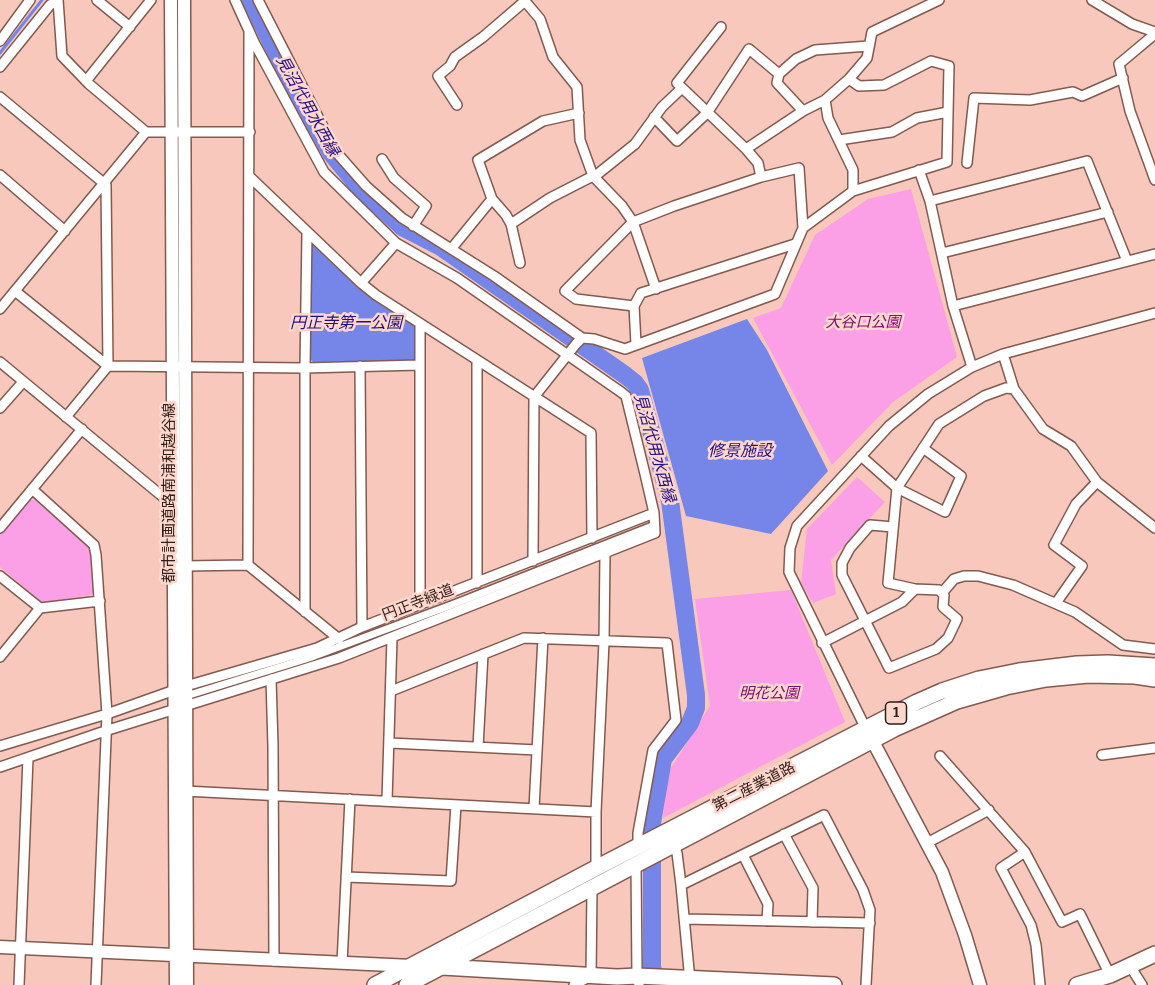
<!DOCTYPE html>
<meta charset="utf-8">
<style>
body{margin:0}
canvas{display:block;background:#f7c8bb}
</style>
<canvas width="1155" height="985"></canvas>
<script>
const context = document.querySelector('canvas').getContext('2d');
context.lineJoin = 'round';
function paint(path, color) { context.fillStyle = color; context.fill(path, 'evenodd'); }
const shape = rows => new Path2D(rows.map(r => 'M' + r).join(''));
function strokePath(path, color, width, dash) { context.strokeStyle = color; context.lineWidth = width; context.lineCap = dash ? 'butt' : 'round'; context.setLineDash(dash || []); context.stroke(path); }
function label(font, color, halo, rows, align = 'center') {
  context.font = font + ' Bitter,"Noto Sans JP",serif'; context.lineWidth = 5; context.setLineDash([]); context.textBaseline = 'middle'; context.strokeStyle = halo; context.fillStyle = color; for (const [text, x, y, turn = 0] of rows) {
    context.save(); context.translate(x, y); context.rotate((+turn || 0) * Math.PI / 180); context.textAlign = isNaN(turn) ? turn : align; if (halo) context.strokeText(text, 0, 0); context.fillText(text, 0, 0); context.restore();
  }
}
paint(shape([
 [911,189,957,357,893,402,832,465,753,318,781,308,815,235,868,199],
 [857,477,885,502,831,560,836,594,813,603,801,583,807,529],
 [29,500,35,500,90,548,93,592,91,595,43,603,0,567,0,534],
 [791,590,845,722,663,818,669,771,710,706,695,599]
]), '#fb9fe6');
paint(shape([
 [313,243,358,288,412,323,415,327,415,358,413,361,313,362,309,358,309,245],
 [747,319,767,350,828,471,771,534,686,516,642,358]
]), '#7685e8');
strokePath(shape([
 [0,53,42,0]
]), '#7685e8', 3);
strokePath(shape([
 [251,0,283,67,331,153,360,188,402,227,441,247,625,375,635,383,640,390,670,501,696,695,696,708,690,723,663,759,652,823,652,967,657,985]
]), '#7685e8', 18);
const pedestrian = shape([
 [186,696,309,658,454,604,655,525]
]);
const minor = shape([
 [58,0,62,56,89,84,146,132],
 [97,0,130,27],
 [235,0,255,44,324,172,396,243],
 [258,0,336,152,366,186,402,218,494,276,582,338],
 [524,0,540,19,553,57,577,87,580,140,593,176],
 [1092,0,1132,24,1155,32],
 [721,27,677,83,746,149,758,163,761,177],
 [1155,34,1119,64,1130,111,1155,180],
 [0,41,30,0],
 [0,67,50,5,58,0],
 [86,81,151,0],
 [0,97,106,185,108,366],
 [825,100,828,118,853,170,853,191],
 [457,105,438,76,450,66,455,57,483,37,525,1],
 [803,111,777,83,779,74,796,59,815,50,869,46],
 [654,117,677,141,707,113,749,49,779,74],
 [839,140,892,132,917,118,948,112],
 [746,149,803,111,825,100,849,79,867,58,872,32,939,0],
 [382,159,394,178,426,206,413,226],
 [967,163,974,98,1030,100,1073,92,1082,96,1123,78],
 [919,170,930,201,953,306,972,367],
 [0,175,65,231],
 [250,177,361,283,376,295,591,433,592,538],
 [594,177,622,206,633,222,656,289],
 [930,201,1087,161,1127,261],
 [511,224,550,198,593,176,594,177,635,144,662,107,682,88],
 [452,248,492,199],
 [942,253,1108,212],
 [520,263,511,224,506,215,492,199,478,160,543,121,579,113],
 [15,291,108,366],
 [634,306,576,299,565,291,633,222,674,206,761,177,799,168,803,228],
 [953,306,1155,254],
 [0,309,146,132,250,132],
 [420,324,420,605],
 [636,344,634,306,641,293,795,244],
 [1003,354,1014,389,1043,429,1071,446,1097,482,1155,528],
 [0,362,174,506],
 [360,366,362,627],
 [0,408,23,382],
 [66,417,108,366,305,368,419,365],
 [861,456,897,488,945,512,961,476,923,448],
 [32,489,94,545,96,555,107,714,96,985],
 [893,527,870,525,850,548,842,563,842,575,889,668,936,649,948,638,957,619,943,607,944,595,939,590,915,589,888,583,897,488,939,424,984,396,1006,388,1014,389],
 [0,528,82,429],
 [533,561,534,397,576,344,582,338,594,339,625,349,775,294,803,228,853,191,947,162,949,66,931,61,884,85,859,86,849,79],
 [248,565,249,31],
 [185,566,248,565,339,639],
 [0,576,40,608,100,601],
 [477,583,477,360],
 [942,593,954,579,964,576,978,576,1013,585,1075,612,1123,645,1155,649],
 [1056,603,1082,566,1054,545,1076,504,1097,482],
 [305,612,305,368,307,232],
 [822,643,902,602,915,589],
 [0,657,40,608],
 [271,679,273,746,274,961],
 [391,691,524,638,667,643,676,720,653,750,638,833,638,846],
 [866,729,789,572,790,548,797,526,889,426,928,394,972,367,1003,354,1155,313],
 [390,743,537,750],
 [0,746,107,714,186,686,317,648,362,627,654,513],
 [478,747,483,654],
 [1102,755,1155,748],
 [940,756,1025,852,1062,922,1080,914,1110,975],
 [0,767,105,731,339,658,655,533,654,513,645,474,626,396,621,392,457,278,396,243,361,283],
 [185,791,596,812],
 [387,801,392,638],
 [534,808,543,638],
 [784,834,813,888,812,922],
 [927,843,989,810],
 [672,844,677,853,681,885,690,981],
 [1025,852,1001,868,1031,925,1036,945,1040,985],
 [743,855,768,904,767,921],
 [636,864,637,976,639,985],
 [596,868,596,812,604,642,605,554],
 [346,877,451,881,456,805],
 [681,885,824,815,863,890,870,910,866,985],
 [685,919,870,923],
 [342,963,350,799],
 [1130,966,1142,985],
 [19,985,28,758],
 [574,985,591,976,592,888]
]);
const tertiary = shape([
 [171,0,176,985],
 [184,0,187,985],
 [869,734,942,872,965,935,980,985],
 [0,947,412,966]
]);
const primary = shape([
 [442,967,617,977,637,976,834,985],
 [375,985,596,868,917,702,942,691,979,679,1019,671,1077,664,1108,663,1155,666],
 [407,985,894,729,957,701,1006,687,1046,679,1088,675,1135,676,1155,679],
 [1077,985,1110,975,1155,954]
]);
strokePath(pedestrian, '#825a4f', 10);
strokePath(minor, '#825a4f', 12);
strokePath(tertiary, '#825a4f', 15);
strokePath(primary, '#825a4f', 18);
strokePath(pedestrian, '#fff', 7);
strokePath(minor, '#fff', 9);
strokePath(tertiary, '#fff', 12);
strokePath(primary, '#fff', 15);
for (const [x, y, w] of [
 [896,713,21]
]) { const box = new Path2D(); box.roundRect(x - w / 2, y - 11, w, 22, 4.5); context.fillStyle = '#fed7cd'; context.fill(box); strokePath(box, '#2f1e19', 1.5); }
label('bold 14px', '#2f1e19', null, [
 ["1",896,713]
]);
label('italic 15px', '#800a70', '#fed7cd', [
 ["大谷口公園",863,323],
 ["明花公園",769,694]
]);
label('15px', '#2f1e19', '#fed7cd', [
 ["都市計画道路南浦和越谷線",170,493,-90],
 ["円正寺緑道",418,603,-21],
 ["第二産業道路",754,787,-27]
]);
label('italic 16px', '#210d85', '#fed7cd', [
 ["見沼代用水西縁",307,106,61],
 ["円正寺第一公園",346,324],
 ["見沼代用水西縁",654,448,74],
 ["修景施設",740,452]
]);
</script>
